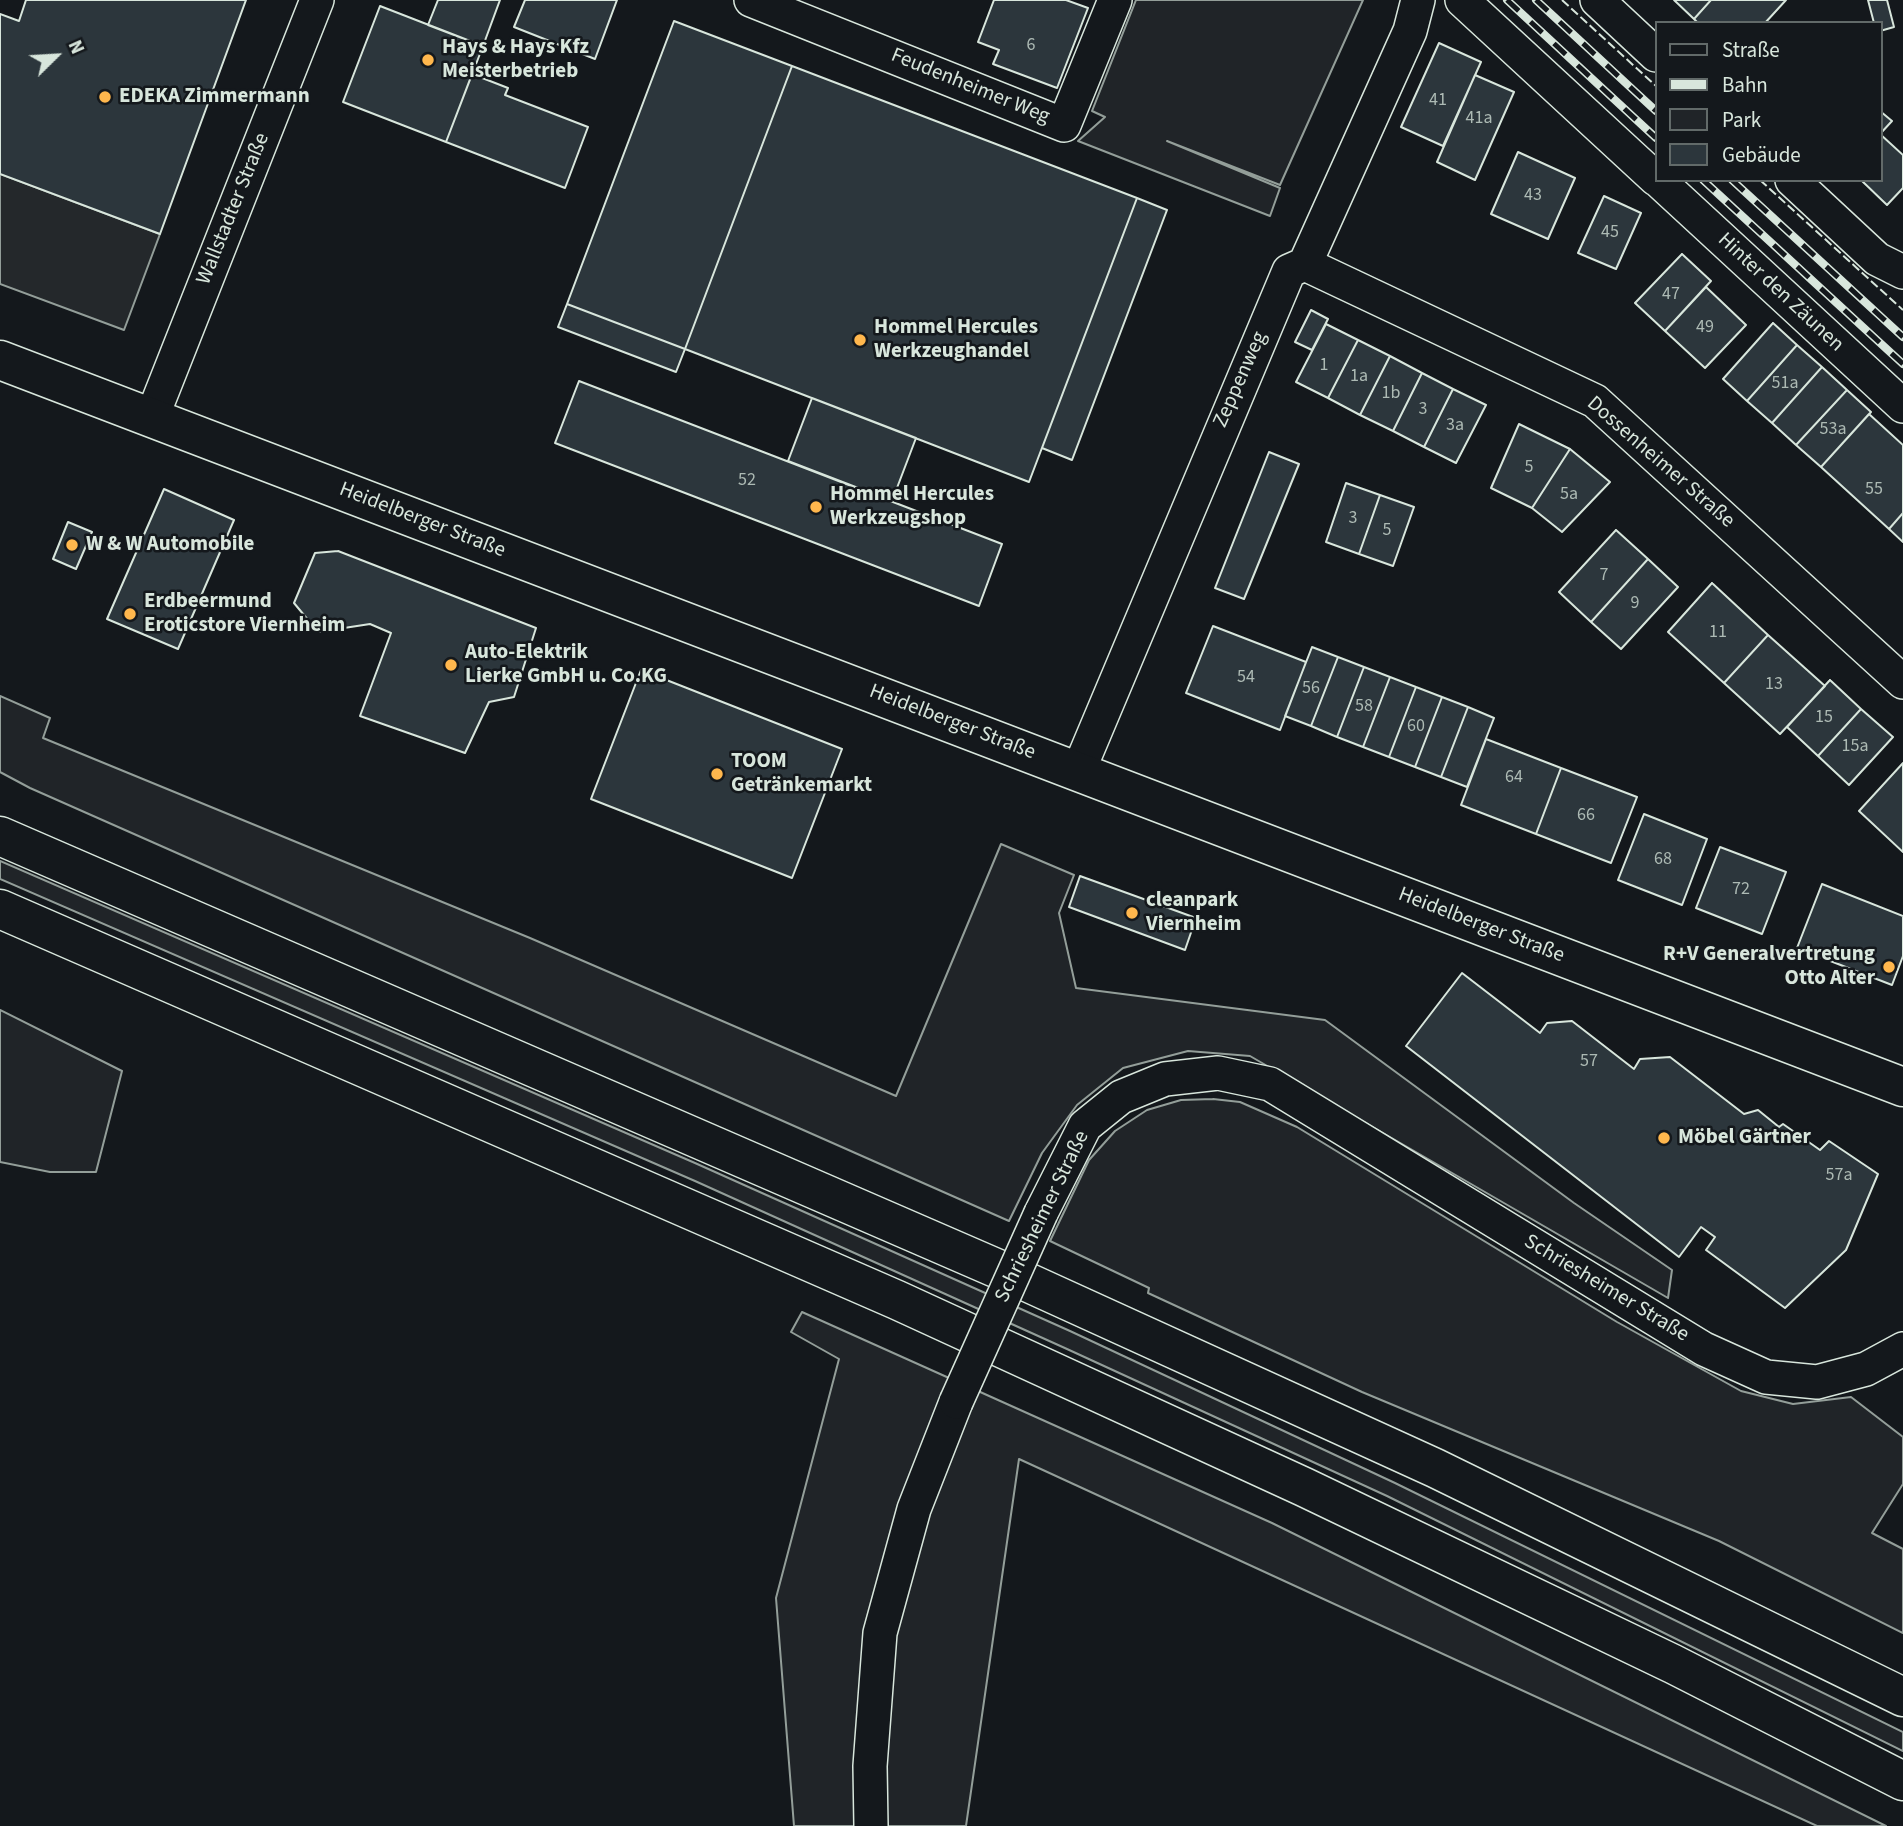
<!DOCTYPE html>
<meta charset="utf-8">
<style>
body{margin:0}
#map{position:relative;width:1903px;height:1826px;overflow:hidden;background:#14181c;font-family:"Source Sans 3",sans-serif}
canvas{display:block}
.legend{position:absolute;left:1655px;top:21px;width:228px;height:161px;box-sizing:border-box;background:#14181c;border:2px solid #626a69;margin:0;padding:9px 12px;list-style:none;font-size:21px;color:#d8e6dc}
.legend li{display:flex;align-items:center;gap:14px;height:35px}
.legend b{width:35px;border:2px solid #626a69}
.north{position:absolute;left:21px;top:21px;width:70px;height:70px;-webkit-text-stroke:5px #14181c;paint-order:stroke;rotate:66deg;font-size:19px;font-weight:700;line-height:28px;text-align:center;color:#d8e6dc}
.north::after{content:'';display:block;margin:auto;width:24px;height:32px;background:#d8e6dc;clip-path:polygon(50% 0,100% 100%,50% 72%,0 100%)}
</style>
<div id="map">
<canvas width="1903" height="1826"></canvas>
<ul class="legend">
<li><b style="height:9px;background:#14181c"></b>Straße</li>
<li><b style="height:9px;background:#d8e6dc"></b>Bahn</li>
<li><b style="height:19px;background:#202428"></b>Park</li>
<li><b style="height:19px;background:#2c363c"></b>Gebäude</li>
</ul>
<div class="north">N</div>
</div>
<script>
const context = document.querySelector('canvas').getContext('2d');
context.lineJoin = 'round';
function paint(path, color) { context.fillStyle = color; context.fill(path, 'evenodd'); }
const shape = rows => new Path2D(rows.map(r => 'M' + r).join(''));
function strokePath(path, color, width, dash) { context.strokeStyle = color; context.lineWidth = width; context.lineCap = dash ? 'butt' : 'round'; context.setLineDash(dash || []); context.stroke(path); }
function label(font, color, halo, rows, align = 'center') {
  context.font = font + ' "Source Sans 3",sans-serif'; context.lineWidth = 5; context.setLineDash([]); context.textBaseline = 'middle'; context.strokeStyle = halo; context.fillStyle = color; for (const [text, x, y, turn = 0] of rows) {
    context.save(); context.translate(x, y); context.rotate((+turn || 0) * Math.PI / 180); context.textAlign = isNaN(turn) ? turn : align; if (halo) context.strokeText(text, 0, 0); context.fillText(text, 0, 0); context.restore();
  }
}
const green = shape([
 [1136,0,1363,0,1280,185,1167,141,1280,188,1270,216,1078,141,1105,117,1092,111,1136,0],
 [0,696,50,718,43,738,530,938,896,1096,1001,844,1074,875,1059,913,1076,988,1325,1020,1574,1203,1672,1270,1668,1298,1250,1056,1188,1051,1123,1068,1077,1105,1042,1153,1009,1221,30,788,0,772,0,696],
 [0,861,695,1163,1070,1331,1395,1483,1903,1732,1903,1751,1387,1496,1067,1349,695,1181,0,879,0,861],
 [0,1010,122,1071,96,1172,50,1172,0,1162,0,1010],
 [1213,1099,1240,1102,1297,1127,1617,1322,1741,1391,1793,1404,1851,1397,1903,1437,1903,1484,1872,1533,1903,1549,1903,1633,1719,1541,1362,1392,1148,1293,1149,1288,1050,1241,1089,1160,1115,1131,1147,1110,1181,1100,1213,1099],
 [802,1312,1272,1523,1886,1826,1817,1826,1019,1459,966,1826,794,1826,776,1598,839,1359,791,1332,802,1312]
]);
paint(green, '#202428');
strokePath(green, '#939e99', 2);
const parking = shape([
 [0,174,160,234,124,330,0,284,0,174]
]);
paint(parking, '#24282b');
strokePath(parking, '#939e99', 2);
const building = shape([
 [26,0,246,0,160,234,0,174,0,14,19,21,26,0],
 [438,0,500,0,483,46,428,25,438,0],
 [525,0,617,0,595,59,514,27,525,0],
 [994,0,1066,0,1088,8,1057,88,993,64,999,50,978,42,994,0],
 [1674,0,1711,0,1694,19,1674,0],
 [1711,0,1786,0,1765,23,1698,23,1694,19,1711,0],
 [1868,0,1887,0,1894,27,1880,31,1880,23,1874,23,1868,0],
 [380,6,483,46,446,142,343,102,380,6],
 [674,21,792,66,685,349,567,304,674,21],
 [1439,43,1481,62,1443,146,1401,127,1439,43],
 [792,66,1137,198,1029,482,685,349,792,66],
 [472,74,508,88,505,95,588,127,565,188,446,142,472,74],
 [1475,75,1514,92,1475,180,1437,162,1475,75],
 [1880,111,1892,121,1880,134,1903,155,1903,188,1887,205,1861,180,1880,180,1880,111],
 [1518,152,1575,178,1548,239,1491,214,1518,152],
 [1604,196,1641,213,1616,269,1578,253,1604,196],
 [1137,198,1167,210,1072,460,1042,448,1137,198],
 [1682,254,1711,281,1665,331,1635,303,1682,254],
 [1706,287,1746,325,1705,368,1665,331,1706,287],
 [567,304,685,349,676,372,558,327,567,304],
 [1311,310,1328,319,1312,350,1295,342,1311,310],
 [1773,323,1797,345,1747,401,1723,379,1773,323],
 [1326,324,1358,340,1328,398,1296,382,1326,324],
 [1358,340,1390,356,1360,415,1328,398,1358,340],
 [1797,345,1822,367,1772,423,1747,401,1797,345],
 [1390,356,1422,373,1393,431,1360,415,1390,356],
 [1822,367,1847,390,1796,445,1772,423,1822,367],
 [1422,373,1453,389,1424,447,1393,431,1422,373],
 [579,381,1002,544,979,606,555,443,579,381],
 [1453,389,1486,405,1456,463,1424,447,1453,389],
 [1847,390,1871,412,1821,467,1796,445,1847,390],
 [812,398,916,438,892,501,788,461,812,398],
 [1869,414,1903,445,1903,513,1889,529,1821,467,1869,414],
 [1519,424,1570,449,1532,508,1491,488,1519,424],
 [1570,449,1610,482,1562,532,1532,508,1570,449],
 [1269,452,1299,464,1244,599,1215,588,1269,452],
 [1346,483,1380,495,1359,554,1326,542,1346,483],
 [164,489,234,520,178,649,107,619,164,489],
 [1380,495,1414,507,1393,566,1359,554,1380,495],
 [1903,513,1903,542,1889,529,1903,513],
 [68,522,92,532,76,569,53,559,68,522],
 [1616,530,1648,559,1591,622,1559,592,1616,530],
 [338,551,536,628,514,697,489,702,465,753,360,716,391,633,370,624,318,632,294,603,315,553,338,551],
 [1648,559,1678,587,1621,649,1591,622,1648,559],
 [1712,583,1768,635,1724,683,1668,632,1712,583],
 [1213,626,1306,662,1280,730,1186,693,1213,626],
 [1768,635,1825,686,1780,734,1724,683,1768,635],
 [1312,647,1338,657,1311,726,1285,716,1312,647],
 [1338,657,1364,667,1337,737,1311,726,1338,657],
 [1364,667,1390,677,1363,747,1337,737,1364,667],
 [641,670,842,749,792,878,591,799,641,670],
 [1390,677,1416,687,1389,757,1363,747,1390,677],
 [1830,680,1861,709,1818,756,1787,727,1830,680],
 [1416,687,1442,697,1415,767,1389,757,1416,687],
 [1442,697,1468,707,1441,777,1415,767,1442,697],
 [1468,707,1494,718,1467,787,1441,777,1468,707],
 [1861,709,1893,737,1849,785,1818,756,1861,709],
 [1486,739,1561,768,1536,834,1461,805,1486,739],
 [1903,763,1903,852,1859,811,1903,763],
 [1561,768,1637,797,1611,863,1536,834,1561,768],
 [1644,814,1707,839,1682,905,1618,880,1644,814],
 [1720,847,1786,872,1762,934,1696,908,1720,847],
 [1080,876,1196,918,1185,950,1069,907,1080,876],
 [1822,884,1903,916,1903,956,1892,985,1797,948,1822,884],
 [1462,973,1540,1033,1547,1023,1572,1021,1634,1069,1640,1059,1670,1057,1744,1114,1758,1110,1779,1127,1783,1124,1820,1150,1829,1141,1878,1174,1846,1250,1785,1308,1706,1250,1715,1237,1701,1227,1679,1257,1406,1046,1462,973]
]);
paint(building, '#2c363c');
strokePath(building, '#d8e6dc', 2);
const street = shape([
 [751,0,1064,125,1115,0],
 [1462,0,1656,179],
 [1597,0,1656,55],
 [1658,180,1903,406],
 [1792,180,1877,259,1903,272],
 [1305,264,1595,401,1903,682],
 [152,417,317,0],
 [1078,772,1289,271,1305,264,1410,31,1418,0],
 [1041,1213,1085,1126,1121,1097,1165,1079,1218,1073,1270,1084,1704,1349,1766,1377,1817,1382,1866,1369,1903,1349],
 [871,1826,870,1766,880,1633,914,1509,956,1402]
]);
const secondary = shape([
 [0,360,1903,1087]
]);
const highway = shape([
 [0,836,1005,1272,1435,1468,1903,1697],
 [0,909,897,1300,1304,1487,1673,1664,1903,1781]
]);
strokePath(street, '#d8e6dc', 36);
strokePath(secondary, '#d8e6dc', 41);
strokePath(highway, '#d8e6dc', 41);
strokePath(street, '#14181c', 33);
strokePath(secondary, '#14181c', 38);
strokePath(highway, '#14181c', 38);
const rail = shape([
 [1507,0,1656,138],
 [1536,0,1656,111],
 [1703,180,1903,364],
 [1732,180,1903,337]
]);
strokePath(rail, '#d8e6dc', 8);
strokePath(rail, '#14181c', 5, [16]);
const streetBridge = shape([
 [956,1402,1041,1213]
]);
strokePath(streetBridge, '#d8e6dc', 36, []);
strokePath(streetBridge, '#14181c', 33);
strokePath(shape([
 [1562,0,1656,86],
 [1760,180,1903,310]
]), '#d8e6dc', 2, [9, 3.5]);
for (const [x, y, r, color] of [
 [428,60,7,"#ffb74d"],
 [105,97,7,"#ffb74d"],
 [860,340,7,"#ffb74d"],
 [816,507,7,"#ffb74d"],
 [72,545,7,"#ffb74d"],
 [130,614,7,"#ffb74d"],
 [451,665,7,"#ffb74d"],
 [717,774,7,"#ffb74d"],
 [1132,913,7,"#ffb74d"],
 [1889,967,7,"#ffb74d"],
 [1664,1138,7,"#ffb74d"]
]) { const dot = new Path2D(); dot.arc(x, y, r, 0, 2 * Math.PI); context.fillStyle = color; context.fill(dot); strokePath(dot, '#14181c', 2.5); }
label('18px', '#adbab4', null, [
 ["6",1031,46],
 ["41",1438,101],
 ["41a",1479,119],
 ["43",1533,196],
 ["45",1610,233],
 ["47",1671,295],
 ["49",1705,328],
 ["1",1324,366],
 ["1a",1359,377],
 ["51a",1785,384],
 ["1b",1391,394],
 ["3",1423,410],
 ["3a",1455,426],
 ["53a",1833,430],
 ["5",1529,468],
 ["52",747,481],
 ["55",1874,490],
 ["5a",1569,495],
 ["3",1353,519],
 ["5",1387,531],
 ["7",1604,576],
 ["9",1635,604],
 ["11",1718,633],
 ["54",1246,678],
 ["13",1774,685],
 ["56",1311,689],
 ["58",1364,707],
 ["15",1824,718],
 ["60",1416,727],
 ["15a",1855,747],
 ["64",1514,778],
 ["66",1586,816],
 ["68",1663,860],
 ["72",1741,890],
 ["57",1589,1062],
 ["57a",1839,1176]
]);
label('bold 21px', '#d8e6dc', '#14181c', [
 ["Hays & Hays Kfz",442,48],
 ["Meisterbetrieb",442,72],
 ["EDEKA Zimmermann",119,97],
 ["Hommel Hercules",874,328],
 ["Werkzeughandel",874,352],
 ["Hommel Hercules",830,495],
 ["Werkzeugshop",830,519],
 ["W & W Automobile",86,545],
 ["Erdbeermund",144,602],
 ["Eroticstore Viernheim",144,626],
 ["Auto-Elektrik",465,653],
 ["Lierke GmbH u. Co.KG",465,677],
 ["TOOM",731,762],
 ["Getränkemarkt",731,786],
 ["cleanpark",1146,901],
 ["Viernheim",1146,925],
 ["R+V Generalvertretung",1875,955,"right"],
 ["Otto Alter",1875,979,"right"],
 ["Möbel Gärtner",1678,1138]
], 'left');
label('21px', '#d8e6dc', '#14181c', [
 ["Feudenheimer Weg",970,87,22],
 ["Wallstadter Straße",234,209,-68],
 ["Hinter den Zäunen",1780,293,43],
 ["Zeppenweg",1241,380,-66],
 ["Dossenheimer Straße",1660,463,41],
 ["Heidelberger Straße",422,521,21],
 ["Heidelberger Straße",952,723,21],
 ["Heidelberger Straße",1481,926,21],
 ["Schriesheimer Straße",1043,1217,-64],
 ["Schriesheimer Straße",1606,1289,31]
]);
</script>
